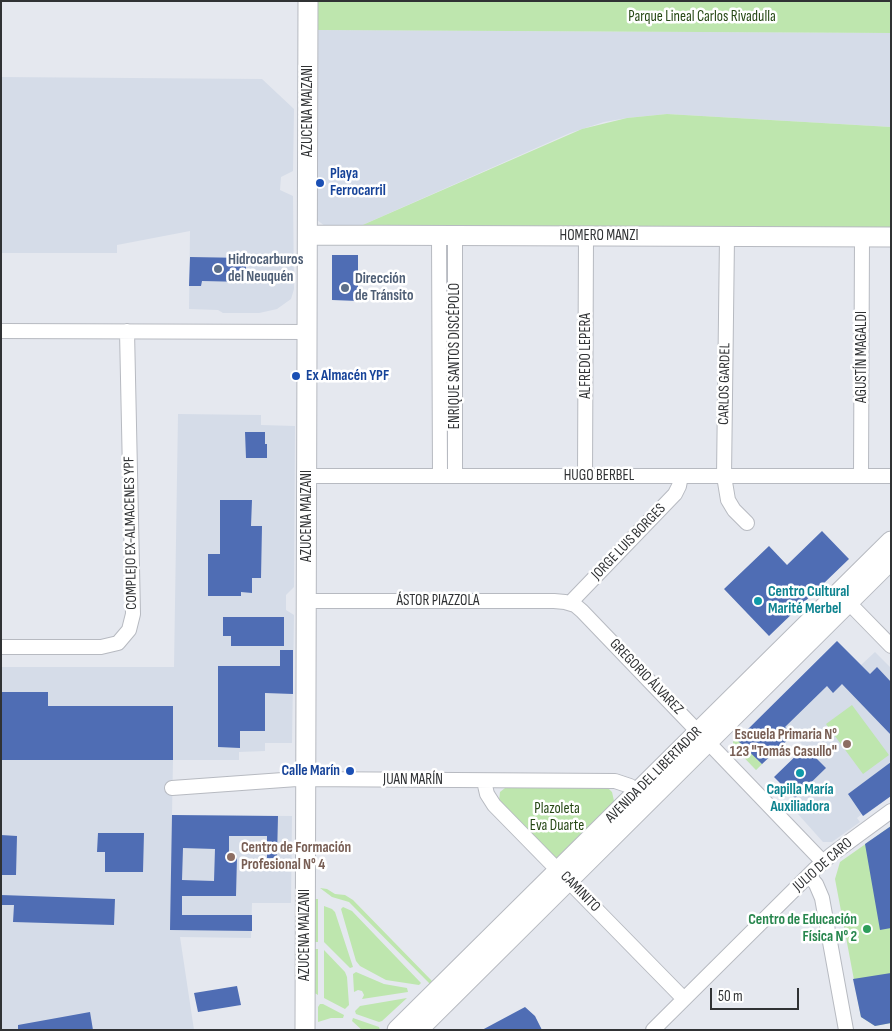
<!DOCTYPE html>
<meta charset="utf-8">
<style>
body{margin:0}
#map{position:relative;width:892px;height:1031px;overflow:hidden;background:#e5e8ef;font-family:"Sofia Sans Condensed",sans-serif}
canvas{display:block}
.frame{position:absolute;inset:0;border:2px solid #303234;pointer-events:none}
.scale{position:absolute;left:710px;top:988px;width:89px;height:22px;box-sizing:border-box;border:2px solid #303234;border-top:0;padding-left:6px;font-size:15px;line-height:18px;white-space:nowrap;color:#303234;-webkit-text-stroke:4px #fff;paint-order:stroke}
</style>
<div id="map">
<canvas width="892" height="1031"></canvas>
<div class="frame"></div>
<div class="scale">50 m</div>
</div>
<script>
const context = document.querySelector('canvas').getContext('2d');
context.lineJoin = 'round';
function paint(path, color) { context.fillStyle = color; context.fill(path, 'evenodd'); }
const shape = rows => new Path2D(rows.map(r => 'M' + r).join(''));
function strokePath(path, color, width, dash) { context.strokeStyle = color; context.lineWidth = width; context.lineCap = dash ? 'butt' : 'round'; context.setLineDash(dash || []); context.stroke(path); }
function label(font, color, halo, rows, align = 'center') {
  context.font = font + ' "Sofia Sans Condensed",sans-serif'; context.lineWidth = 5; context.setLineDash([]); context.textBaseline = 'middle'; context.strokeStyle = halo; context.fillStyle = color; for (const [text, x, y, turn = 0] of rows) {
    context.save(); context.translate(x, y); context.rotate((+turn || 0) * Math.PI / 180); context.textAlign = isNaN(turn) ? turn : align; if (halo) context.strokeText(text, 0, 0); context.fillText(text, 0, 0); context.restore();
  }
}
paint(shape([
 [317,30,891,33,891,127,667,114,627,118,604,122,570,133,358,227,325,226,317,220,315,213],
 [1,77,262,79,294,109,293,171,281,177,280,190,293,196,294,289,291,299,277,309,259,313,223,313,218,310,189,309,190,231,117,245,117,253,1,253],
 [178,414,261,415,261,425,295,426,294,587,286,595,286,610,294,615,292,743,265,743,265,751,239,752,239,760,173,760,172,815,292,816,291,903,252,903,251,938,180,937,194,1030,1,1030,1,667,174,667],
 [837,641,861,665,875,652,891,668,891,796,864,816,862,814,857,818,860,822,832,842,823,842,789,804,825,768,793,735,756,770,733,746,733,742,736,738,738,739]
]), '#d5dce8');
paint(shape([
 [317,1,891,1,891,33,317,30],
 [667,114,891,127,891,230,358,227,582,129,627,118],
 [852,705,889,755,863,774,826,724],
 [736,738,762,764,756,770,733,746,733,742],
 [511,786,607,787,612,792,614,801,613,804,563,857,555,859,499,801,500,792,505,788],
 [891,826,891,1023,875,1026,861,1017,835,879,840,862],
 [320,888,327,889,335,894,345,895,353,900,432,981,430,984,349,902,332,897],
 [313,899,318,899,318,942,313,942],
 [324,906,332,909,335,912,353,967,350,968,324,942],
 [343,907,352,911,421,983,419,985,386,980,360,966,356,961,341,909],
 [313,949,318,949,318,995,313,992],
 [324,950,345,972,347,977,349,1005,345,1009,324,998],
 [356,972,384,984,407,988,408,992,362,999,364,995,362,991,358,990,354,992,353,974],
 [407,998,382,1021,379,1022,356,1014,355,1011,360,1006],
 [320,1004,323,1004,344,1015,343,1018,331,1018,318,1022,318,1007],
 [353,1018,379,1027,380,1030,362,1030,352,1021]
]), '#bee6ae');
paint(shape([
 [332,255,358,255,358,301,332,300],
 [190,257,246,258,246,282,202,281,201,286,189,286],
 [245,432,265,432,265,444,267,444,267,458,246,458],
 [220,500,252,500,251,526,262,526,261,578,252,578,252,593,241,592,241,596,208,596,208,554,220,554],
 [822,531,849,559,769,636,724,589,769,546,787,565],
 [223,617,284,617,284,646,231,646,231,636,223,636],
 [837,641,870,674,877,667,891,682,891,735,842,684,833,693,827,686,785,727,793,735,762,764,737,740],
 [280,650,293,650,293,694,265,693,265,731,240,731,240,748,218,747,218,666,280,666],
 [1,692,48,692,48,706,173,706,173,760,1,760],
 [805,747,826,768,795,798,774,777],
 [891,762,891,796,863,816,848,794],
 [172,815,278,816,277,858,267,858,267,836,229,836,229,857,237,857,236,896,182,896,182,915,252,915,252,931,170,930],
 [183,848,215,849,214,881,182,880],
 [891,826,891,928,880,930,865,844],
 [98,833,144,833,143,872,105,872,105,852,97,852],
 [1,835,17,836,16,875,1,875],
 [1,895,115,899,114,925,13,922,14,905,1,905],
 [891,973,891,1023,875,1026,861,1017,853,979],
 [237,986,241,1005,198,1012,194,993],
 [525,1007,535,1016,542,1030,482,1030],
 [90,1012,93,1030,18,1030,18,1025]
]), '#4f6db4');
const street = shape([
 [439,236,440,476],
 [455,236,455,476],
 [727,237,724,476,728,500,734,510,747,523],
 [1,331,308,332],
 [307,476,891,476],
 [585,476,586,236],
 [861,476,862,237],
 [307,601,554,601,565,602,575,605,582,611,823,862],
 [848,602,891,646],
 [570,603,675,494,679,486,681,476],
 [1,647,101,647,118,643,129,630,133,614,127,331],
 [484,781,487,794,494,805,684,999],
 [172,788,297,779,615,781,630,786,643,798],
 [809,876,816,884,822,898,846,1030],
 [653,1030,815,869,831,855,891,811]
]);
const secondary = shape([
 [308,235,891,237],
 [305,1030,308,1],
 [397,1030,891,541],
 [418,1030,891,560]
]);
strokePath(street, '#b7bac1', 16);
strokePath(secondary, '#b7bac1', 21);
strokePath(street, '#fff', 14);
strokePath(secondary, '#fff', 19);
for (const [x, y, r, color] of [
 [320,183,5,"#1a4fb4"],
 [218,269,5,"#5c6f8a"],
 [345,288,5,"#5c6f8a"],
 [296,376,5,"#1a4fb4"],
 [758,601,5,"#0f9aa8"],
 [847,744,5,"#8d6e63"],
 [350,771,5,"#1a4fb4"],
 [800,773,5,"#0f9aa8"],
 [231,857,5,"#8d6e63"],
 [867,929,5,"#2e9e5b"]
]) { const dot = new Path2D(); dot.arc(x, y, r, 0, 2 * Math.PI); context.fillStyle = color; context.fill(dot); strokePath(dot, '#fff', 2); }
label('15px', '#254714', '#fff', [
 ["Parque Lineal Carlos Rivadulla",702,17],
 ["Plazoleta",557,809],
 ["Eva Duarte",557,826]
]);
label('15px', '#303234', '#fff', [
 ["AZUCENA MAIZANI",308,111,-90],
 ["HOMERO MANZI",599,236],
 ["ENRIQUE SANTOS DISCÉPOLO",455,356,-90],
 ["ALFREDO LEPERA",586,356,-90],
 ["AGUSTÍN MAGALDI",862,357,-90],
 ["CARLOS GARDEL",725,384,-89],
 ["HUGO BERBEL",599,476],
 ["AZUCENA MAIZANI",307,516,-90],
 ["COMPLEJO EX-ALMACENES YPF",131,533,-91],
 ["JORGE LUIS BORGES",629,542,-46],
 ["ÁSTOR PIAZZOLA",438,601],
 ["GREGORIO ÁLVAREZ",646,677,46],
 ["AVENIDA DEL LIBERTADOR",654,775,-45],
 ["JUAN MARÍN",413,780],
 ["JULIO DE CARO",823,865,-41],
 ["CAMINITO",580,892,46],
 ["AZUCENA MAIZANI",305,935,-90]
]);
label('bold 15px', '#164399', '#fff', [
 ["Playa",330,174],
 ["Ferrocarril",330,191],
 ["Ex Almacén YPF",306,376],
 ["Calle Marín",340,771,"right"]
], 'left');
label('bold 15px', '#4e5e75', '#fff', [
 ["Hidrocarburos",228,260],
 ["del Neuquén",228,277],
 ["Dirección",355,279],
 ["de Tránsito",355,296]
], 'left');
label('bold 15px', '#0d838f', '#fff', [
 ["Centro Cultural",768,592],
 ["Marité Merbel",768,609],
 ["Capilla María",800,790,"center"],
 ["Auxiliadora",800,807,"center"]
], 'left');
label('bold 15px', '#785e54', '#fff', [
 ["Escuela Primaria N°",837,735],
 ["123 \"Tomás Casullo\"",837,752],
 ["Centro de Formación",241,848,"left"],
 ["Profesional N° 4",241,865,"left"]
], 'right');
label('bold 15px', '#27864d', '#fff', [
 ["Centro de Educación",857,920],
 ["Física N° 2",857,937]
], 'right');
</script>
